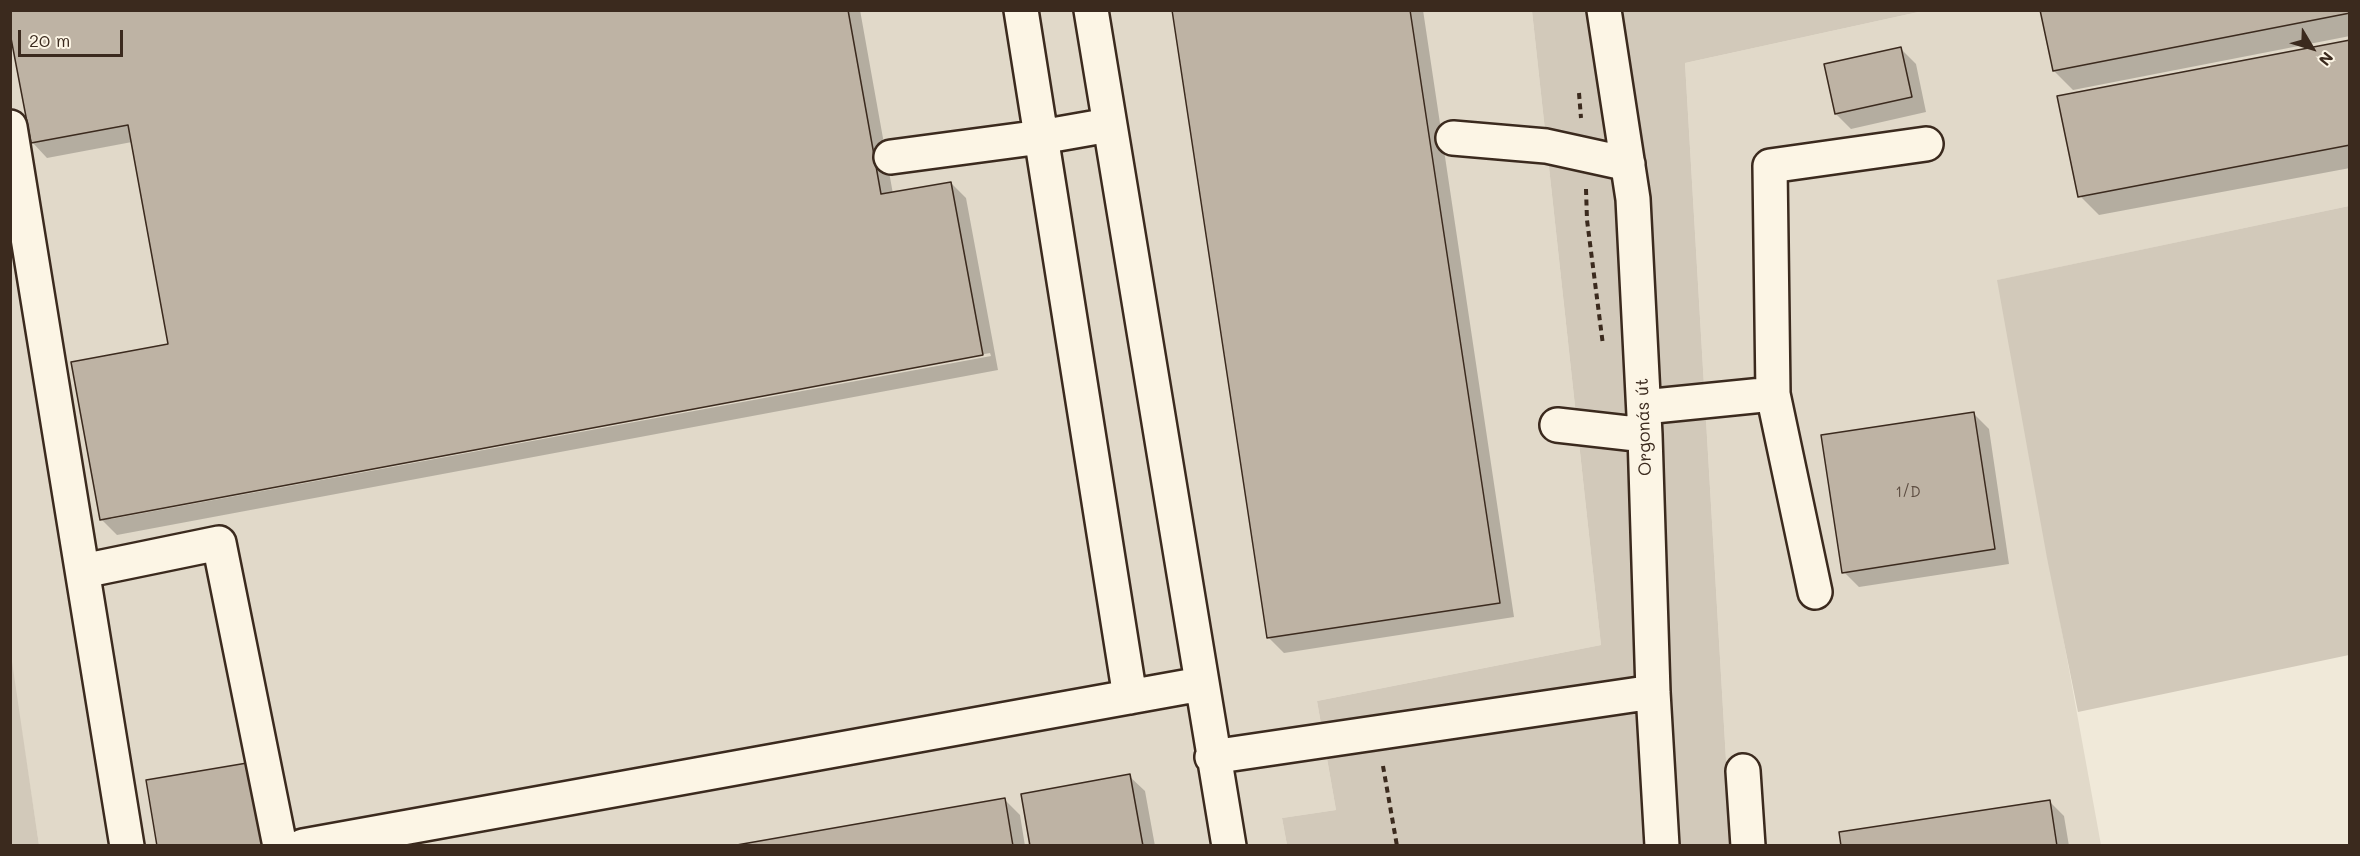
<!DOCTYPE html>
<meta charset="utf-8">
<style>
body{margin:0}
#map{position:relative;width:2360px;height:856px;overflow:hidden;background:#f0e9d9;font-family:Mali,sans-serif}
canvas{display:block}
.frame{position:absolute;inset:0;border:12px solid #3b2a1e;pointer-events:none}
.north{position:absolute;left:2282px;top:18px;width:60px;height:60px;-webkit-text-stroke:4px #fcf5e5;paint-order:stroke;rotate:128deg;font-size:16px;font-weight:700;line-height:24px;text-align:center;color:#3b2a1e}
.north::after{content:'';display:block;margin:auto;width:21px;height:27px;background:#3b2a1e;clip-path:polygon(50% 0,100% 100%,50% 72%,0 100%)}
.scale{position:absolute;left:18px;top:30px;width:105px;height:27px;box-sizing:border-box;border:3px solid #3b2a1e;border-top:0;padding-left:8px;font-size:18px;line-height:21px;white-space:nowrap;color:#3b2a1e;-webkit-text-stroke:4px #fcf5e5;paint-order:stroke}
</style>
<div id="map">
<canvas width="2360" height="856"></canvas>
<div class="frame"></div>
<div class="north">N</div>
<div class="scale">20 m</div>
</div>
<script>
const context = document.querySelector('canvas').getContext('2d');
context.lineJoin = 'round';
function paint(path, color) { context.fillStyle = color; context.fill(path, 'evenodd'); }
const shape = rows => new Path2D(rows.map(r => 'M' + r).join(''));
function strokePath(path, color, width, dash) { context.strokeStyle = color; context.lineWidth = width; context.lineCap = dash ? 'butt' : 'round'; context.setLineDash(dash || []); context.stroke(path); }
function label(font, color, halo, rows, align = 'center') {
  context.font = font + ' Mali,sans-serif'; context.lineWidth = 6; context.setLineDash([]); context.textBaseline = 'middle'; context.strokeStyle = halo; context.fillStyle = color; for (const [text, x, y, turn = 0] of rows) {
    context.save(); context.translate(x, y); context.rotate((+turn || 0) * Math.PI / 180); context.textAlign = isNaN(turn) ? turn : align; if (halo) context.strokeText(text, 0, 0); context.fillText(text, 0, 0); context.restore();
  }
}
paint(shape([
 [10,11,1532,11,1601,645,1317,701,1336,810,1282,818,1287,845,39,845,10,655],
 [1923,11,2349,11,2349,206,1998,280,2101,845,1731,845,1685,63]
]), '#e1d9c9');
paint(shape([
 [1532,11,1923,11,1685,63,1731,845,1287,845,1282,818,1336,810,1317,701,1601,645],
 [2349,206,2349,655,2078,712,2047,558,1997,280],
 [11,655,39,845,11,845]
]), '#d2c9ba');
paint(shape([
 [10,10,860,10,893,194,951,183,966,198,998,370,117,535,101,519,170,345,132,142,47,158,32,142],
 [990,353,991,356,111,519,111,516],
 [1174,10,1423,10,1514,617,1284,653,1269,638],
 [2350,10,2350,36,2073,90,2054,71],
 [2350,41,2350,168,2099,215,2080,196],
 [1900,48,1916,64,1926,112,1851,129,1836,114],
 [1973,413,1989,429,2009,564,1859,587,1844,572],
 [1129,776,1145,791,1155,846,1032,846],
 [1005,800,1020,815,1025,846,740,846],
 [2049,801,2064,816,2069,846,1842,846]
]), '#0003');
const building = shape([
 [10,10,848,10,881,194,951,182,983,355,100,520,71,362,168,344,128,125,31,143,10,33,10,10],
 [1172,10,1410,10,1500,603,1267,638,1172,10],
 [2040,10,2350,10,2350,13,2053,71,2040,10],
 [2350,40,2350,145,2078,197,2057,96,2350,40],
 [1901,47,1912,97,1835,114,1824,64,1901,47],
 [1974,412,1995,549,1842,573,1821,435,1974,412],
 [253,762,267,846,157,846,146,780,253,762],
 [1130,774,1143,846,1030,846,1021,794,1130,774],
 [1005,798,1013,846,731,846,1005,798],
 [2050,800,2057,846,1841,846,1839,832,2050,800]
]);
paint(building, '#beb3a4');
strokePath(building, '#3b2a1e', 1.5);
const minor = shape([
 [1021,10,1130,697],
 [1091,10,1229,846],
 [1604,10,1633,199,1645,435,1653,692,1662,846],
 [10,127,127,846],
 [1453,138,1546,146,1628,164],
 [891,157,1041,137,1109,125],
 [1644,407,1773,394],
 [1557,425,1645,435],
 [83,571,219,543,280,846],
 [1815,592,1773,394,1770,166,1926,144],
 [1212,757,1653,692],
 [1743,771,1748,846],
 [303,846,1201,684]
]);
strokePath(minor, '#3b2a1e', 38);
strokePath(shape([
 [1579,93,1581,118],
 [1586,189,1587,220,1603,345],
 [1383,766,1397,846]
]), '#3b2a1e', 4, [6, 4.5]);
strokePath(minor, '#fcf5e5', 33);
label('15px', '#5c4c40', null, [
 ["1/D",1908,492]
]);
label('18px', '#3b2a1e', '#fcf5e5', [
 ["Orgonás út",1644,427,-92]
]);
</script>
